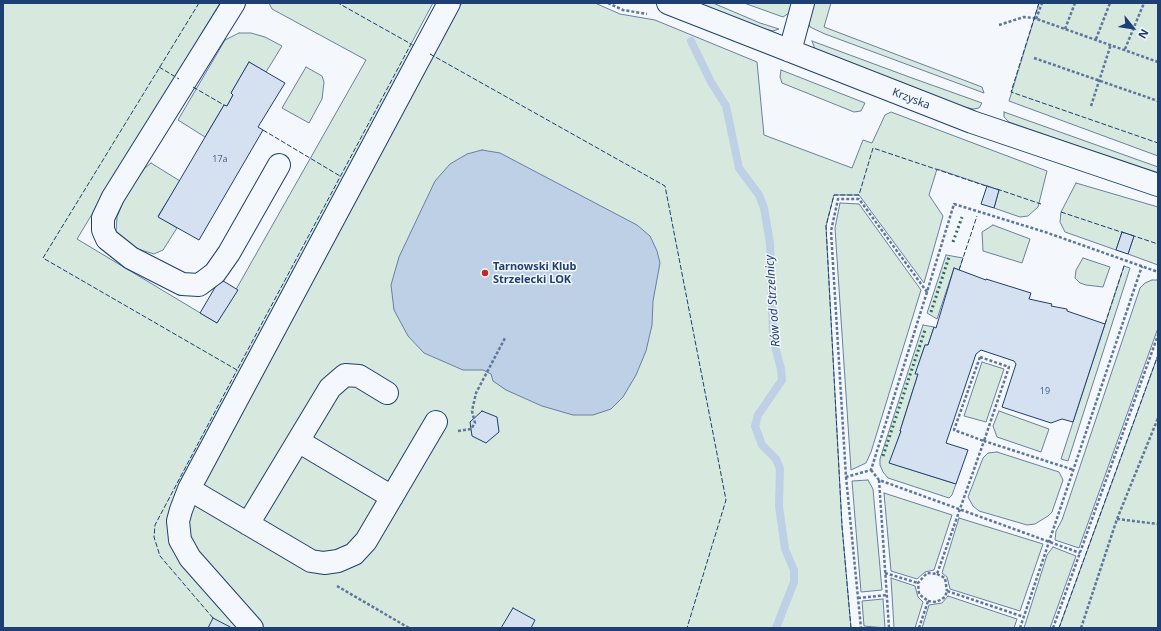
<!DOCTYPE html>
<meta charset="utf-8">
<style>
body{margin:0}
#map{position:relative;width:1161px;height:631px;overflow:hidden;background:#f4f7fb;font-family:"Noto Sans",sans-serif}
canvas{display:block}
.frame{position:absolute;inset:0;border:4px solid #1d3f73;pointer-events:none}
.north{position:absolute;left:1113px;top:8px;width:40px;height:40px;-webkit-text-stroke:3px #f4f7fb;paint-order:stroke;rotate:120deg;font-size:11px;font-weight:700;line-height:16px;text-align:center;color:#1d3f73}
.north::after{content:'';display:block;margin:auto;width:14px;height:18px;background:#1d3f73;clip-path:polygon(50% 0,100% 100%,50% 72%,0 100%)}
</style>
<div id="map">
<canvas width="1161" height="631"></canvas>
<div class="frame"></div>
<div class="north">N</div>
</div>
<script>
const context = document.querySelector('canvas').getContext('2d');
context.lineJoin = 'round';
function paint(path, color) { context.fillStyle = color; context.fill(path, 'evenodd'); }
const shape = rows => new Path2D(rows.map(r => 'M' + r).join(''));
function strokePath(path, color, width, dash) { context.strokeStyle = color; context.lineWidth = width; context.lineCap = dash ? 'butt' : 'round'; context.setLineDash(dash || []); context.stroke(path); }
function label(font, color, halo, rows, align = 'center') {
  context.font = font + ' "Noto Sans",sans-serif'; context.lineWidth = 3; context.setLineDash([]); context.textBaseline = 'middle'; context.strokeStyle = halo; context.fillStyle = color; for (const [text, x, y, turn = 0] of rows) {
    context.save(); context.translate(x, y); context.rotate((+turn || 0) * Math.PI / 180); context.textAlign = isNaN(turn) ? turn : align; if (halo) context.strokeText(text, 0, 0); context.fillText(text, 0, 0); context.restore();
  }
}
const green = shape([
 [3,3,220,3,77,239,217,323,366,60,272,9,269,3,433,3,411,44,428,53,462,3,595,3,620,14,655,20,757,62,764,135,852,168,863,140,872,143,885,115,891,112,1047,171,1038,207,1028,216,1020,217,994,208,999,190,937,169,929,195,943,216,924,283,859,195,834,195,826,226,842,526,851,628,3,628,3,3],
 [698,3,713,3,760,23,779,29,773,31,761,28,698,3],
 [744,3,794,3,789,13,783,17,744,3],
 [811,3,831,3,824,27,982,87,984,93,825,34,810,27,807,18,811,3],
 [1039,3,1158,3,1158,156,1009,101,1039,3],
 [239,33,251,33,265,37,282,46,266,72,249,62,231,93,233,95,227,106,224,105,205,137,178,120,225,40,239,33],
 [812,41,912,78,982,103,979,108,973,109,960,106,815,49,812,41],
 [306,67,322,76,324,82,322,99,309,123,282,108,306,67],
 [781,70,865,103,861,111,854,112,782,83,780,77,781,70],
 [1004,112,1158,167,1158,174,1009,122,1004,117,1004,112],
 [151,163,180,181,158,216,177,228,163,250,154,254,138,249,124,241,116,232,117,217,125,197,144,169,151,163],
 [1076,183,1158,207,1158,265,1128,254,1134,236,1122,232,1116,250,1065,232,1060,222,1061,212,1076,183],
 [840,203,859,204,921,290,871,452,866,463,851,470,835,228,840,203],
 [993,225,1030,239,1022,263,983,251,982,232,993,225],
 [946,255,963,258,959,270,954,268,937,319,927,313,946,255],
 [1083,258,1110,267,1103,287,1086,285,1080,283,1075,278,1076,270,1083,258],
 [1124,266,1130,268,1068,461,1061,459,1124,266],
 [1152,280,1158,280,1158,328,1079,548,1055,540,1056,531,1062,520,1140,288,1145,283,1152,280],
 [923,325,934,327,928,345,925,345,916,373,918,374,900,431,901,431,890,463,956,484,952,495,949,498,888,478,883,472,880,465,880,459,923,325],
 [1158,355,1158,628,1059,628,1110,488,1158,355],
 [982,362,1004,369,986,422,964,416,982,362],
 [999,411,1049,429,1041,452,997,437,993,426,999,411],
 [997,452,1059,472,1063,480,1052,512,1048,516,1035,524,1027,525,979,511,973,506,968,497,983,458,988,453,997,452],
 [868,480,873,489,882,590,861,592,852,481,868,480],
 [884,493,952,515,934,570,925,572,917,579,891,571,884,493],
 [959,518,1043,544,1020,611,950,589,947,577,942,573,959,518],
 [1053,547,1076,556,1050,628,1024,628,1047,555,1053,547],
 [891,578,915,586,918,597,923,602,915,628,894,628,891,578],
 [948,596,1017,619,1014,628,922,628,929,605,942,603,948,596],
 [883,599,885,628,864,626,862,601,883,599]
]);
paint(green, '#d7e8df');
strokePath(green, '#687fa3', 1);
const water = shape([
 [482,150,500,153,637,225,650,236,657,251,660,263,653,301,652,325,646,351,636,375,623,397,611,409,593,415,573,415,542,406,506,390,493,381,491,374,483,370,463,370,424,353,408,336,394,310,391,285,399,257,435,181,450,164,467,154,482,150]
]);
paint(water, '#bed0e5');
strokePath(water, '#687fa3', 1);
strokePath(shape([
 [691,41,711,82,726,106,739,168,759,195,764,208,770,243,773,339,781,369,782,380,758,415,755,426,762,445,776,459,780,469,779,506,785,549,794,570,794,582,776,628]
]), '#bed0e5', 8);
const building = shape([
 [249,62,285,83,258,127,263,130,199,240,158,217,224,105,227,106,233,95,231,93,249,62],
 [987,186,999,190,994,208,981,204,987,186],
 [1122,232,1134,236,1128,254,1116,250,1122,232],
 [954,268,986,280,986,279,1031,293,1029,299,1052,304,1051,306,1067,309,1067,311,1105,324,1073,422,1062,419,1051,423,1002,407,1016,364,1014,361,981,350,976,354,946,443,968,450,956,484,889,463,901,431,900,431,918,374,915,374,925,345,928,345,934,327,936,328,954,268],
 [220,279,238,290,217,323,200,313,220,279],
 [482,411,497,417,499,432,486,443,472,436,470,422,482,411],
 [513,608,535,620,531,628,501,628,513,608],
 [213,618,232,628,208,628,213,618]
]);
paint(building, '#d5e0f0');
strokePath(building, '#1d3f73', 1);
const minor = shape([
 [234,3,113,197,103,218,103,230,107,239,131,258,182,284,199,285,215,273,229,253,279,165],
 [668,3,972,122,1158,185],
 [790,51,803,3],
 [298,441,392,497],
 [189,489,311,561,324,563,338,561,354,554,366,541,436,422],
 [248,524,330,388,338,381,345,375,359,376,387,393],
 [252,628,190,558,180,540,178,521,181,510,189,489,449,3]
]);
strokePath(minor, '#1d3f73', 24);
strokePath(shape([
 [608,3,623,10,647,14],
 [1036,19,1042,3],
 [999,25,1024,17,1034,18,1158,62],
 [1065,29,1075,3],
 [1096,39,1110,3],
 [1125,49,1144,3],
 [1034,58,1158,101],
 [1091,106,1111,44],
 [927,292,859,199,838,199,831,231,846,477,871,470,927,292,954,204,1045,232,1158,272],
 [980,357,1009,367,984,441,954,430,980,357],
 [458,431,471,429,475,423,472,411,476,393,505,338],
 [871,470,879,480,1080,553],
 [846,477,861,628],
 [879,480,889,628],
 [1117,519,1158,524],
 [885,573,918,583],
 [937,574,945,578,947,591],
 [337,586,409,628],
 [858,598,887,595],
 [928,601,936,602,940,600,945,597,947,591,1024,617],
 [919,628,928,601,919,594,918,583,927,573,937,574,984,441,1074,470],
 [1020,628,1142,266],
 [1053,628,1158,335],
 [1081,628,1117,519,1158,418]
]), '#5e769c', 2.5, [3, 2]);
strokePath(minor, '#f4f7fb', 22);
strokePath(shape([
 [953,242,962,217],
 [931,312,949,257],
 [883,456,925,330]
]), '#2c6c60', 3, [2, 3]);
strokePath(shape([
 [199,3,43,258,237,370,411,44,338,3],
 [1039,3,1011,92,1158,143],
 [430,54,665,186,726,500,687,628],
 [159,67,179,79],
 [193,87,224,105],
 [263,130,340,176],
 [997,189,1041,204],
 [1061,212,1124,233],
 [1131,235,1158,244],
 [959,270,977,216],
 [1105,324,1124,266],
 [213,618,160,556,154,537,155,525,237,370],
 [851,628,842,526,826,226,834,195,859,195,873,148,989,187],
 [1059,628,1158,355]
]), '#1d3f73', 1, [5, 2]);
for (const [x, y, r, color] of [
 [485,273,4,"#c62828"]
]) { const dot = new Path2D(); dot.arc(x, y, r, 0, 2 * Math.PI); context.fillStyle = color; context.fill(dot); strokePath(dot, '#f4f7fb', 1.5); }
label('9px', '#4b6792', null, [
 ["17a",220,159],
 ["19",1045,391]
]);
label('11px', '#1d3f73', '#f4f7fb', [
 ["Krzyska",911,99,21]
]);
label('bold 11px', '#1d3f73', '#f4f7fb', [
 ["Tarnowski Klub",493,267],
 ["Strzelecki LOK",493,280]
], 'left');
label('italic 12px', '#1d3f73', '#f4f7fb', [
 ["Rów od Strzelnicy",773,301,-94]
]);
</script>
